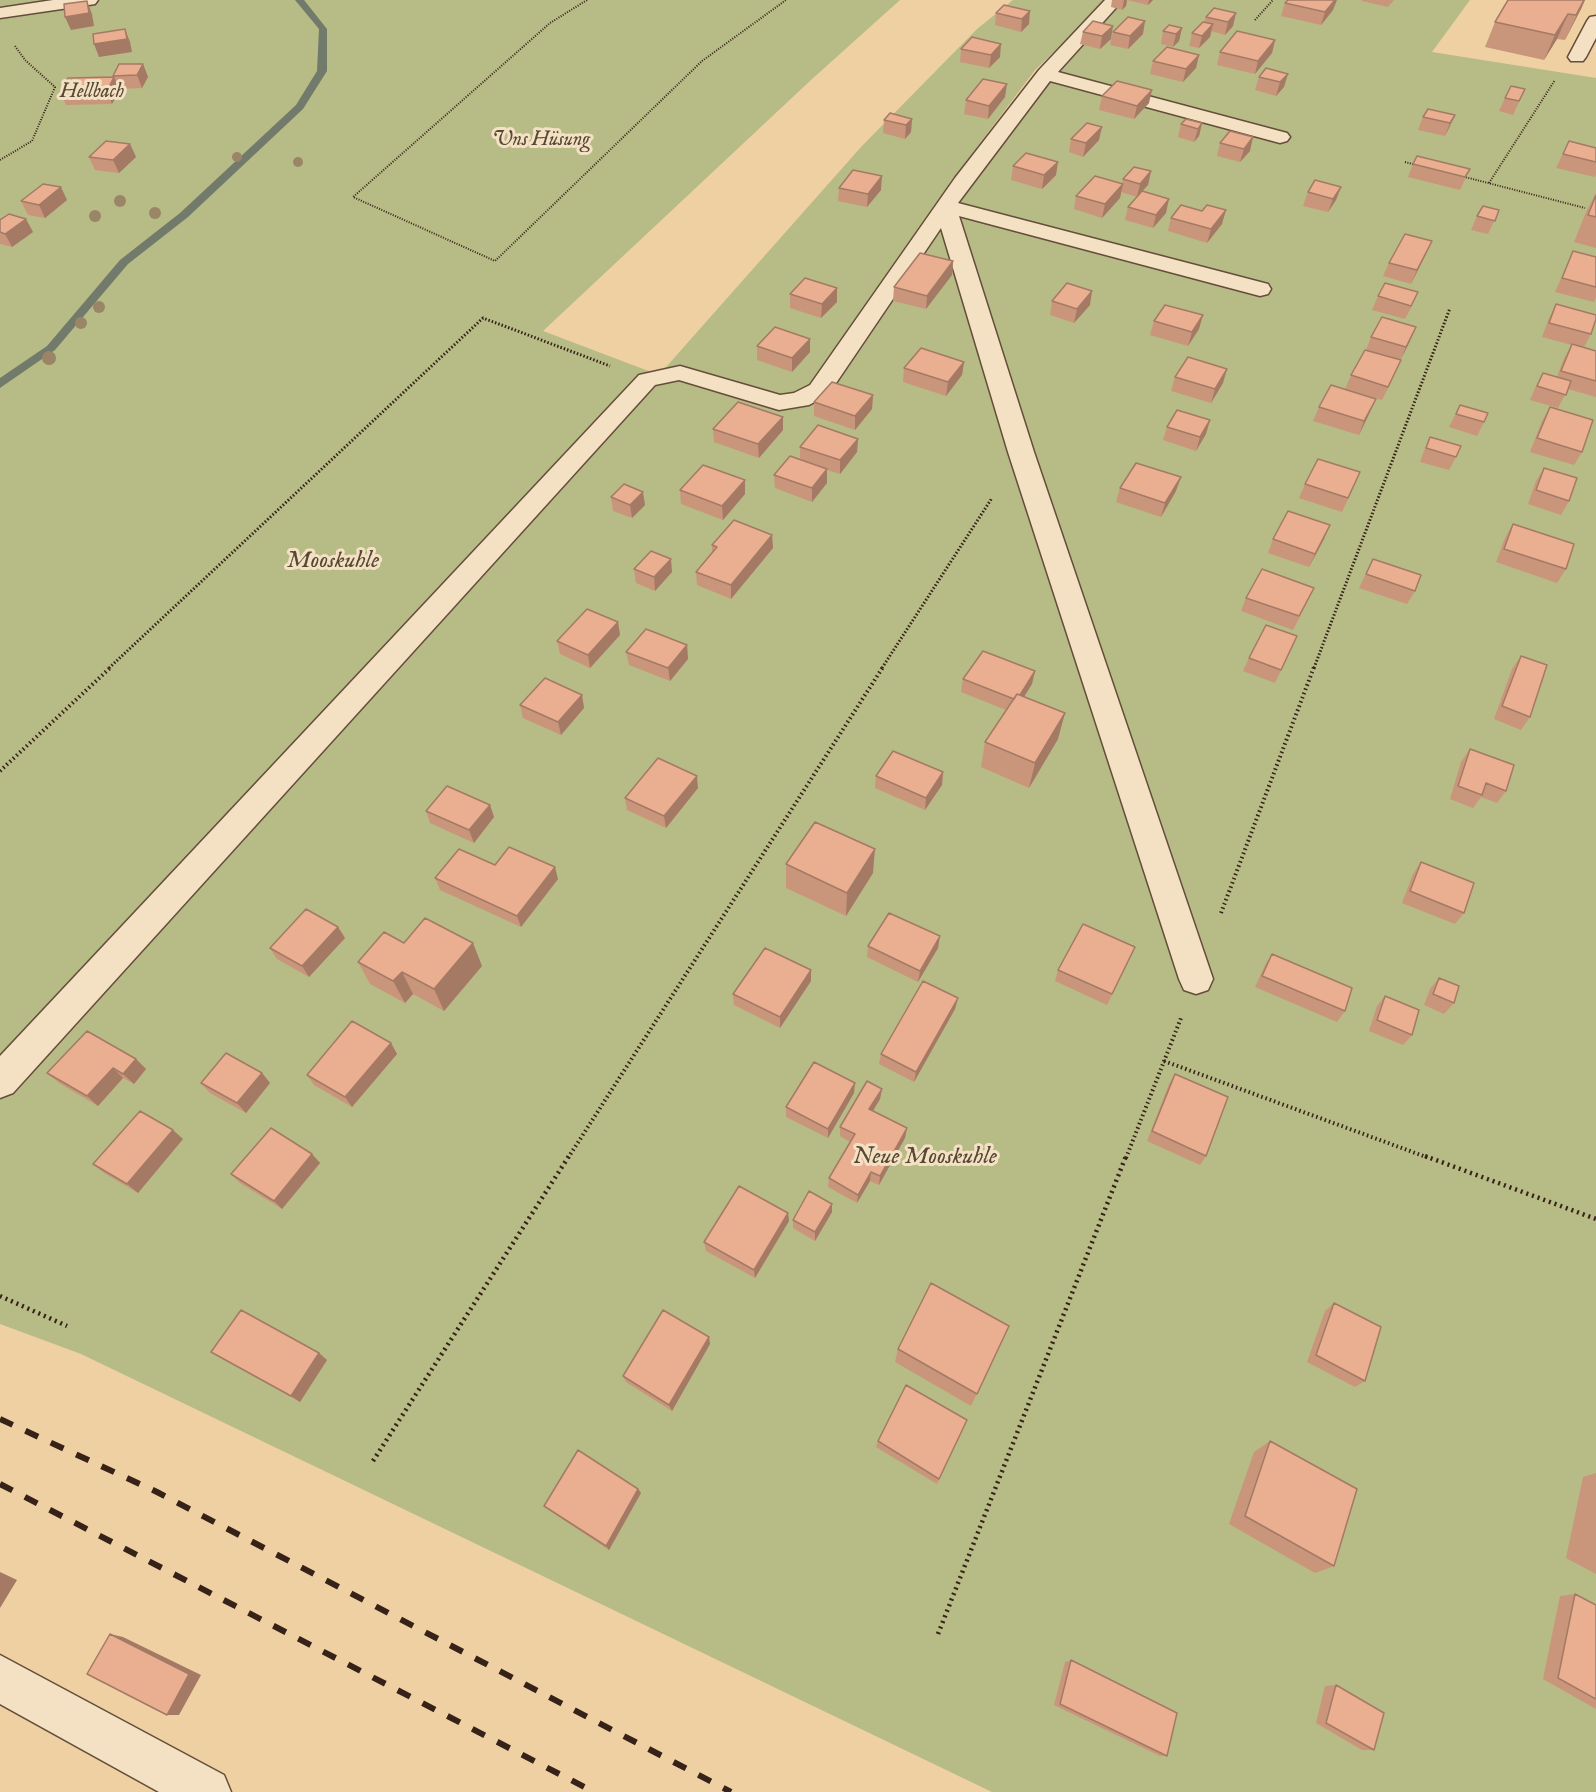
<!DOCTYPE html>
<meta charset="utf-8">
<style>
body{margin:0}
canvas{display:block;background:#eed0a2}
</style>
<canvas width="1596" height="1792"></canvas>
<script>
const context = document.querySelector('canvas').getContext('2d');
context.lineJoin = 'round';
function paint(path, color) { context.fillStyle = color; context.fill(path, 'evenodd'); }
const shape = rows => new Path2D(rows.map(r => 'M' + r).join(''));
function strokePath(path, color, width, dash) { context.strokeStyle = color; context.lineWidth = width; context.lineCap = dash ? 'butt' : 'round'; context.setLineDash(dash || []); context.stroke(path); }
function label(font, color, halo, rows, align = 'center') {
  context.font = font + ' "IM FELL English",serif'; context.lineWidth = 6; context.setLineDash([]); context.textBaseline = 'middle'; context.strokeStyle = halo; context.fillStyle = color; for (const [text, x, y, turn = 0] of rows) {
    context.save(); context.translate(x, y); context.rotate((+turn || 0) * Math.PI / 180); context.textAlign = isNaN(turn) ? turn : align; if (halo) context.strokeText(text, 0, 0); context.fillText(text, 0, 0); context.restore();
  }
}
paint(shape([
 [0,0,900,0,811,80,543,331,659,375,861,147,977,29,1013,0,1108,0,1035,70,950,183,967,187,1061,66,1124,0,1470,0,1432,52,1596,78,1596,1792,992,1792,81,1354,0,1324]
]), '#b7bb86');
paint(shape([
 [295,0,304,0,327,29,327,71,303,109,188,217,128,264,55,350,0,388,0,378,47,346,120,260,180,213,296,105,317,71,319,29,295,0]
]), '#727b6b');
const minor = shape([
 [53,0,98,0,95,4,89,5,0,18,0,8,53,0],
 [1105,0,1123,0,1058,72,1287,133,1290,137,1287,141,1280,143,1050,81,958,203,1268,284,1271,289,1268,294,1260,296,959,216,1034,452,1213,979,1208,990,1196,994,1184,990,1179,979,1008,452,941,228,828,395,809,405,779,410,679,380,655,385,13,1093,0,1098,0,1056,639,375,680,366,780,395,794,393,810,385,955,178,1039,70,1105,0],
 [1596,16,1596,38,1586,57,1583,61,1571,61,1568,57,1587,21,1590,17,1596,16],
 [0,1655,224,1775,231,1792,159,1792,0,1704,0,1655]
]);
strokePath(minor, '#644e3a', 3);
strokePath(shape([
 [587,0,550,23,353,197,495,261,702,61,786,0],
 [1255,20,1273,0],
 [0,160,32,141,55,87,25,60,15,46],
 [1405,162,1416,165],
 [1461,176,1585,208],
 [1489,183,1555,80]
]), '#362218', 2, [1, 1.5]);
strokePath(shape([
 [109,668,483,318,610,366],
 [882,668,992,498],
 [1314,668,1450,308]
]), '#362218', 3, [1.5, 2]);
strokePath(shape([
 [0,771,111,667],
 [1221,913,1314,667],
 [1164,1061,1429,1158],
 [568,1158,883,667],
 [1126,1158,1181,1018]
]), '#362218', 4, [1.5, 3]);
strokePath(shape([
 [1425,1156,1596,1219],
 [0,1296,67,1326],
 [373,1461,569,1156],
 [938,1634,1126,1156]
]), '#362218', 4.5, [2, 4]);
paint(minor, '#f4e0c3');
strokePath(shape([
 [0,1419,157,1492,731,1792],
 [0,1484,594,1792]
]), '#362218', 6, [14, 14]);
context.fillStyle = '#9a8566';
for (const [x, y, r] of [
 [237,157,5],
 [298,162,5],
 [120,201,6],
 [155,213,6],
 [95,216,6],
 [99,307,6],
 [81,323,6],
 [49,358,7]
]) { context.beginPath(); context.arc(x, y, r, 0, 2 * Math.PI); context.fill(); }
paint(shape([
 [1112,0,1153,0,1148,5,1127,0,1126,6,1122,10,1111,7],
 [1362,0,1394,0,1388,7,1362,1],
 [1285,3,1333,10,1321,25,1281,16],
 [1004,5,1029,24,1021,32,995,25,996,13],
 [1582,7,1565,40,1557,39,1544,60,1485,47,1495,22],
 [1236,13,1233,26,1225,35,1211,31,1210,37,1199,48,1189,46,1192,33,1204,22,1206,17],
 [1182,28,1179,41,1173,47,1161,44,1163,31],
 [1083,32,1111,39,1100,49,1080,44],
 [1113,32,1143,34,1128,49,1110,45],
 [1275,40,1272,53,1255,74,1217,65,1220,52],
 [961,49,1000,57,989,68,960,62],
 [1199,55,1196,68,1183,82,1150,74,1153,61],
 [143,64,148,77,142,88,119,89,120,90,112,104,66,105,60,92,114,77,113,76],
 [1266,68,1284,87,1276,96,1255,90,1259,77],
 [1525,89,1513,115,1499,111,1505,98],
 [1102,96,1149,103,1134,119,1099,110],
 [1005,97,988,119,964,114,966,100],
 [1455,115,1449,128,1445,136,1418,130,1423,117],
 [912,119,911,132,905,139,883,133,884,120],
 [1202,123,1199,136,1194,142,1178,137,1181,124],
 [1071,139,1099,140,1083,157,1069,152],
 [1569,141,1596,148,1596,175,1595,177,1556,168],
 [1220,143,1250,151,1240,162,1217,156],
 [130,144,136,157,119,173,95,170,89,157],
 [1413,164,1470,169,1460,190,1408,177],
 [1013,166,1056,175,1042,189,1011,180],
 [1151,171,1148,185,1142,191,1166,213,1153,228,1125,220,1128,207,1137,197,1121,192,1120,198,1102,218,1074,209,1076,196,1122,184,1123,179],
 [1341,187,1336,200,1328,212,1303,206,1308,192],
 [839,188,881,190,867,207,838,201],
 [1596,193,1596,248,1574,242,1587,210],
 [67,200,45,218,28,215,21,201],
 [1499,210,1488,234,1471,230,1477,216],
 [1171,218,1222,224,1207,243,1168,231],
 [0,220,33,232,12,247,0,244],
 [1432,241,1426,254,1411,284,1383,276,1389,263],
 [1573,251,1596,257,1596,298,1594,302,1555,292],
 [953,261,952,275,926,309,893,301,894,287],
 [790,294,837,302,821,318,790,308],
 [1378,296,1412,306,1405,319,1372,310],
 [1052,301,1090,305,1074,323,1050,315],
 [1556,304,1591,334,1584,347,1596,351,1596,397,1568,389,1558,408,1530,400,1536,386,1543,373,1557,377,1564,358,1572,345,1542,337,1549,318],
 [1154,321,1199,329,1188,346,1150,335],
 [1371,337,1410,341,1400,360,1395,374,1382,400,1345,389,1351,375,1366,350],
 [757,346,810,352,792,372,757,360],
 [964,362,962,375,946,396,903,382,904,368],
 [1175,377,1223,383,1211,403,1171,391],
 [873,395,872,409,855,430,814,416,814,402],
 [1376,399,1370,412,1359,435,1313,421,1319,407],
 [1460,405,1484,422,1477,436,1449,427],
 [1550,407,1582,452,1574,465,1530,452,1542,421],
 [783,417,783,430,759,458,714,442,713,429],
 [1210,420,1206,434,1196,451,1163,440,1167,427],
 [1430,437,1456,457,1449,470,1420,462,1424,451],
 [858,439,857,452,840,474,827,470,827,483,812,502,775,488,774,475,800,460,800,447],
 [1544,468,1569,501,1561,515,1528,504,1536,481],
 [745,480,745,494,723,520,681,504,680,490],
 [1305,484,1354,486,1342,512,1299,498],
 [1120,488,1176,491,1161,517,1116,502],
 [611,497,645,505,632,518,613,511],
 [1513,524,1566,569,1557,583,1496,562,1505,538],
 [772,535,773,548,731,599,697,585,696,572,712,553,712,545],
 [1273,539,1324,539,1309,567,1268,553],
 [1373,559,1415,591,1407,604,1359,588],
 [634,569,672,572,655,591,636,583],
 [1246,598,1308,601,1293,630,1241,611],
 [618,622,620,635,590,668,560,654,557,641],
 [1297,636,1275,683,1243,671,1249,658],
 [687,645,688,659,670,681,629,665,626,652],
 [1521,656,1530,717,1521,730,1494,719,1512,669],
 [963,679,1032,684,1024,697,1058,739,1029,788,981,767,985,742,1006,710,961,692],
 [582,695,584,708,561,735,523,718,520,705],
 [1470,749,1506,791,1497,803,1481,797,1473,808,1450,799,1461,762],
 [943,772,942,785,925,810,875,788,876,776],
 [698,788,666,828,627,810,625,798],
 [490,805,494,817,474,843,430,823,426,811],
 [1421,862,1464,913,1455,924,1402,903,1413,874],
 [786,864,873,873,846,916,786,888],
 [495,865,558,879,521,927,440,890,435,878],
 [338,927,345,938,309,977,277,959,270,948],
 [940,936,938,948,918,982,867,957,868,946],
 [404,943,482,966,444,1011,413,994,405,1003,370,984,358,962],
 [1272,954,1345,1011,1337,1022,1255,987,1265,965],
 [1130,958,1107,1005,1055,981,1058,970],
 [1439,978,1454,1003,1444,1014,1424,1005,1430,989],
 [811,981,780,1028,734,1005,733,994],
 [1385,996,1412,1035,1403,1045,1369,1031,1377,1006],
 [958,998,955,1009,914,1082,879,1064,881,1054],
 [391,1043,397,1054,352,1107,314,1085,307,1075],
 [136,1059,146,1069,134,1084,123,1078,98,1106,59,1083,47,1073],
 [262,1073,270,1083,246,1113,210,1093,201,1083],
 [1175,1074,1206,1156,1200,1165,1147,1141,1169,1084],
 [882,1089,880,1099,873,1111,907,1128,905,1138,879,1185,870,1181,857,1203,828,1187,829,1178,850,1142,840,1136,840,1127],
 [854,1093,828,1138,786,1117,786,1107],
 [183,1139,138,1193,104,1173,93,1164],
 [312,1154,320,1163,282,1209,240,1183,231,1174],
 [832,1212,815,1241,793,1228,793,1220],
 [788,1213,789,1221,755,1278,706,1251,704,1242],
 [1334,1303,1365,1381,1355,1387,1307,1362,1325,1311],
 [1009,1326,971,1406,895,1362,898,1349],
 [710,1344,672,1411,626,1382,623,1376],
 [211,1352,327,1360,300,1402,221,1358],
 [967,1420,937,1484,876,1447,878,1441],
 [1270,1441,1334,1566,1315,1573,1229,1524,1254,1452],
 [1596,1473,1596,1574,1566,1558,1583,1477],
 [638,1489,641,1493,609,1550,549,1510,544,1506],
 [1575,1594,1596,1605,1596,1709,1543,1679,1560,1596],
 [1071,1660,1167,1756,1160,1756,1054,1705,1065,1662],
 [1336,1685,1374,1750,1362,1750,1316,1723,1325,1686]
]), '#c9967c');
paint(shape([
 [1124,0,1127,0,1126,6,1122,10],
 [1149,0,1153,0,1148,5],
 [1335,0,1337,0,1333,10,1321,25,1325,12],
 [1584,0,1585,0,1582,7,1565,40],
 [87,1,92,14,94,26,71,30,65,17],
 [1030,11,1029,24,1021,32,1022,19],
 [1236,13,1233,26,1225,35,1228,22],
 [1568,14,1557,39,1544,60,1555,35],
 [1145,21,1143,34,1128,49,1130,36],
 [1213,24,1210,37,1199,48,1202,36],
 [1113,26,1111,39,1100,49,1102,36],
 [1182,28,1179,41,1173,47,1176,34],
 [125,29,130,42,132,52,99,57,94,44],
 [1275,40,1272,53,1255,74,1258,61],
 [1001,44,1000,57,989,68,991,55],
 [1199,55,1196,68,1183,82,1186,69],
 [143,64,148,77,142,88,137,75],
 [1288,74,1284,87,1276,96,1280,82],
 [114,77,120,90,112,104,107,91],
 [1007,84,1005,97,988,119,989,106],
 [1152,90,1149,103,1134,119,1137,106],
 [1455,115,1449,128,1445,136,1450,123],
 [912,119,911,132,905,139,906,125],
 [1202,123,1199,136,1194,142,1198,129],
 [1102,127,1099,140,1083,157,1086,143],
 [1253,137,1250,151,1240,162,1244,149],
 [130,144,136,157,119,173,113,160],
 [1058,162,1056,175,1042,189,1044,175],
 [1151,171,1148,185,1137,197,1140,184],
 [882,176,881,190,867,207,868,194],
 [1123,184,1120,198,1102,218,1105,204],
 [61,187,67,200,45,218,39,205],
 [1341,187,1336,200,1328,212,1333,199],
 [1169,199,1166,213,1153,228,1156,215],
 [1226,210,1222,224,1207,243,1211,229],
 [26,219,33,232,12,247,5,234],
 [1432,241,1426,254,1411,284,1417,270],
 [953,261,952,275,926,309,927,296],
 [837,288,837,302,821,318,822,304],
 [1092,291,1090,305,1074,323,1077,309],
 [1203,315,1199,329,1188,346,1192,332],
 [1416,327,1410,341,1400,361,1406,347],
 [810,339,810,352,792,372,792,358],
 [964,362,962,375,946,396,948,382],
 [1227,369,1223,383,1211,403,1215,389],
 [873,395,872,409,855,430,855,416],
 [1376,399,1370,412,1359,435,1364,421],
 [783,417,783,430,759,458,758,444],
 [1210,420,1206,434,1196,451,1200,437],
 [858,439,857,452,840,474,840,460],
 [827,469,827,483,812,502,812,488],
 [1181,477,1176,491,1161,517,1165,503],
 [745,480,745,494,723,520,722,506],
 [643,492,645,505,632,518,630,505],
 [1330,525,1324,539,1309,567,1315,554],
 [772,535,773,548,731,599,731,585],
 [671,559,672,572,655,591,654,577],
 [618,622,620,635,590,668,588,655],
 [687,645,688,659,670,681,668,668],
 [1035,671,1032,684,1014,713,1016,700],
 [582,695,584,708,561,735,558,722],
 [1065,713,1058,739,1029,788,1035,763],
 [943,772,942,785,925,810,926,798],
 [697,776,698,788,666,828,664,816],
 [490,805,494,817,474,843,469,830],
 [875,849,873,873,846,916,847,893],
 [555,867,558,879,521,927,517,916],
 [338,927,345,938,309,977,302,966],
 [940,936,938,948,918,982,920,971],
 [473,943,482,966,444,1011,434,989],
 [811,970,811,981,780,1028,780,1017],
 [402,972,413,994,405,1003,393,981],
 [958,998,955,1009,914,1082,916,1072],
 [391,1043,397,1054,352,1107,345,1097],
 [136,1059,146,1069,134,1084,123,1074],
 [113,1068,123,1078,98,1106,87,1096],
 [262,1073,270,1083,246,1113,237,1103],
 [855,1083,854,1093,828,1138,828,1129],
 [882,1089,880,1099,868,1119,869,1109],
 [907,1128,905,1138,879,1185,880,1176],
 [173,1130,183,1139,138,1193,127,1184],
 [312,1154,320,1163,282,1209,274,1201],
 [871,1172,870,1181,857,1203,858,1195],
 [832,1204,832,1212,815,1241,815,1232],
 [788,1213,789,1221,755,1278,754,1270],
 [709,1337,710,1344,672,1411,669,1405],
 [319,1353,327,1360,300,1402,291,1396],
 [638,1489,641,1493,609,1550,606,1546],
 [0,1572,17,1580,0,1608],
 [110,1634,123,1637,201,1675,179,1715,167,1715]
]), '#a47a65');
const building = shape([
 [1288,0,1335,0,1325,12,1285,3,1288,0],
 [1508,0,1584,0,1576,15,1568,14,1555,35,1495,22,1508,0],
 [87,1,89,13,65,17,64,4,87,1],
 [1004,5,1030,11,1022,19,996,13,1004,5],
 [1214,8,1236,13,1228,22,1206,17,1214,8],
 [1128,17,1145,21,1130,36,1113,32,1128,17],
 [1093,21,1113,26,1102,36,1083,32,1093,21],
 [1203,22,1213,24,1202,36,1192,33,1203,22],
 [1169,25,1182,28,1176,34,1163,31,1169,25],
 [125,29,127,39,94,44,93,34,125,29],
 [1237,31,1275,40,1258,61,1220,52,1237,31],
 [972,37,1001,44,991,55,961,49,972,37],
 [1167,47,1199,55,1186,69,1153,61,1167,47],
 [119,64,143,64,137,75,113,76,119,64],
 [1266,68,1288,74,1280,82,1259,77,1266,68],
 [114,77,107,91,60,92,68,78,114,77],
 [983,79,1007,84,989,106,966,100,983,79],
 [1117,81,1152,90,1137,106,1102,96,1117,81],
 [1511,86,1525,89,1519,101,1505,98,1511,86],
 [1428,109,1455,115,1450,123,1423,117,1428,109],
 [890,113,912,119,906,125,884,120,890,113],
 [1186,119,1202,123,1198,129,1181,124,1186,119],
 [1087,123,1102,127,1086,143,1071,139,1087,123],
 [1230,131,1253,137,1244,149,1220,143,1230,131],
 [106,141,130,144,113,160,89,157,106,141],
 [1569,141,1596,148,1596,162,1563,154,1569,141],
 [1026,153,1058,162,1044,175,1013,166,1026,153],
 [1417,156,1470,169,1465,177,1413,164,1417,156],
 [1134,167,1151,171,1140,184,1123,179,1134,167],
 [853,170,882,176,868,194,839,188,853,170],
 [1095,176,1123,184,1105,204,1076,196,1095,176],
 [1315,180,1341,187,1333,199,1308,192,1315,180],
 [43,184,61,187,39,205,21,201,43,184],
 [1142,191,1169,199,1156,215,1128,207,1142,191],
 [1596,195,1596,217,1588,215,1596,195],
 [1181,205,1202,211,1207,205,1226,210,1211,229,1171,218,1181,205],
 [1483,206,1499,210,1495,221,1477,216,1483,206],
 [9,214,26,219,5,234,0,232,0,220,9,214],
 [1405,234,1432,241,1417,270,1389,263,1405,234],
 [1573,251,1596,257,1596,287,1562,278,1573,251],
 [920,253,953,261,927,296,894,287,920,253],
 [805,278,837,288,822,304,790,294,805,278],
 [1067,283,1092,291,1077,309,1052,301,1067,283],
 [1385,283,1418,292,1411,306,1378,296,1385,283],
 [1556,304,1596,315,1596,319,1591,334,1549,323,1556,304],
 [1165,305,1203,315,1192,332,1154,321,1165,305],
 [1382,317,1416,327,1406,347,1371,337,1382,317],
 [775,327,810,339,792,358,757,346,775,327],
 [1572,344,1596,351,1596,381,1561,371,1572,344],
 [921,348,964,362,948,382,904,368,921,348],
 [1365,350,1401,360,1388,387,1351,375,1365,350],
 [1188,357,1227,369,1215,389,1175,377,1188,357],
 [1543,373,1571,381,1566,395,1537,386,1543,373],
 [832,382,873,395,855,416,814,402,832,382],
 [1331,385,1376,399,1364,421,1319,407,1331,385],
 [738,402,783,417,758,444,713,429,738,402],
 [1460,405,1488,413,1484,422,1456,414,1460,405],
 [1550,407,1593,420,1582,452,1537,438,1550,407],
 [1177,410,1210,420,1200,437,1167,427,1177,410],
 [818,425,858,439,840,460,800,447,818,425],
 [1430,437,1461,446,1456,457,1426,448,1430,437],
 [790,456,827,469,812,488,774,475,790,456],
 [1318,459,1360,472,1348,498,1305,484,1318,459],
 [1136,463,1181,477,1165,503,1120,488,1136,463],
 [703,465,745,480,722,506,680,490,703,465],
 [1544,468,1577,478,1569,501,1536,490,1544,468],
 [624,484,643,492,630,505,611,497,624,484],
 [1288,511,1330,525,1315,554,1273,539,1288,511],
 [734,520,772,535,731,585,696,572,717,547,712,545,734,520],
 [1513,524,1574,544,1566,569,1504,549,1513,524],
 [651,551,671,559,654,577,634,569,651,551],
 [1373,559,1421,575,1415,591,1366,574,1373,559],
 [1262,569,1314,588,1299,616,1246,598,1262,569],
 [587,609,618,622,588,655,557,641,587,609],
 [1266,625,1297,636,1281,670,1249,658,1266,625],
 [646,629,687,645,668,668,626,652,646,629],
 [983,651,1035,671,1020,695,1017,694,1014,699,963,679,983,651],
 [1521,656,1547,665,1530,717,1502,706,1521,656],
 [545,678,582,695,558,722,520,705,545,678],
 [1017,694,1065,713,1035,763,985,742,1017,694],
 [1470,749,1514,765,1506,791,1486,783,1482,795,1458,786,1470,749],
 [893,751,943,772,926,798,876,776,893,751],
 [658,758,697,776,664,816,625,798,658,758],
 [447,786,490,805,469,830,426,811,447,786],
 [815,822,875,849,847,893,786,864,815,822],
 [509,847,555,867,517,916,435,878,459,849,495,865,509,847],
 [1421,862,1474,883,1464,913,1410,891,1421,862],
 [306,909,338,927,302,966,270,948,306,909],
 [889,913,940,936,920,971,868,946,889,913],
 [425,918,473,943,434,989,402,972,393,981,358,962,384,932,404,943,425,918],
 [1083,924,1135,947,1112,994,1058,970,1083,924],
 [765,948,811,970,780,1017,733,994,765,948],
 [1272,954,1352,988,1345,1011,1262,976,1272,954],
 [1439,978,1459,986,1454,1003,1433,994,1439,978],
 [923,981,958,998,916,1072,881,1054,923,981],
 [1385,996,1419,1010,1412,1035,1377,1020,1385,996],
 [352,1021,391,1043,345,1097,307,1075,352,1021],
 [87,1031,136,1059,123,1074,113,1068,87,1096,47,1073,87,1031],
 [226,1053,262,1073,237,1103,201,1083,226,1053],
 [814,1062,855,1083,828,1129,786,1107,814,1062],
 [1175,1074,1228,1097,1206,1156,1152,1131,1175,1074],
 [867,1081,882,1089,869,1109,907,1128,880,1176,871,1172,858,1195,829,1178,855,1134,840,1127,867,1081],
 [140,1111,173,1130,127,1184,93,1164,140,1111],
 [271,1128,312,1154,274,1201,231,1174,271,1128],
 [739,1186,788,1213,754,1270,704,1242,739,1186],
 [809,1191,832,1204,815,1232,793,1220,809,1191],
 [931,1283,1009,1326,977,1394,898,1349,931,1283],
 [1334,1303,1381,1327,1365,1381,1316,1355,1334,1303],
 [241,1310,319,1353,291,1396,211,1352,241,1310],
 [663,1310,709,1337,669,1405,623,1376,663,1310],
 [906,1385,967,1420,939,1479,878,1441,906,1385],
 [1270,1441,1357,1489,1334,1566,1245,1516,1270,1441],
 [578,1450,638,1489,606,1546,544,1506,578,1450],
 [1575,1594,1596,1605,1596,1699,1558,1678,1575,1594],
 [110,1634,189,1674,167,1715,87,1674,110,1634],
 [1071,1660,1177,1713,1167,1756,1060,1704,1071,1660],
 [1336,1685,1384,1713,1374,1750,1326,1723,1336,1685]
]);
paint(building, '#eaae90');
strokePath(building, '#a47a65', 1.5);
label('italic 20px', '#564834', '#f4e0c3', [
 ["Hellbach",92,93],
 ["Uns Hüsung",541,141]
]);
label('italic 24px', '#564834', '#f4e0c3', [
 ["Mooskuhle",333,562],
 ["Neue Mooskuhle",925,1158]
]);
</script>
